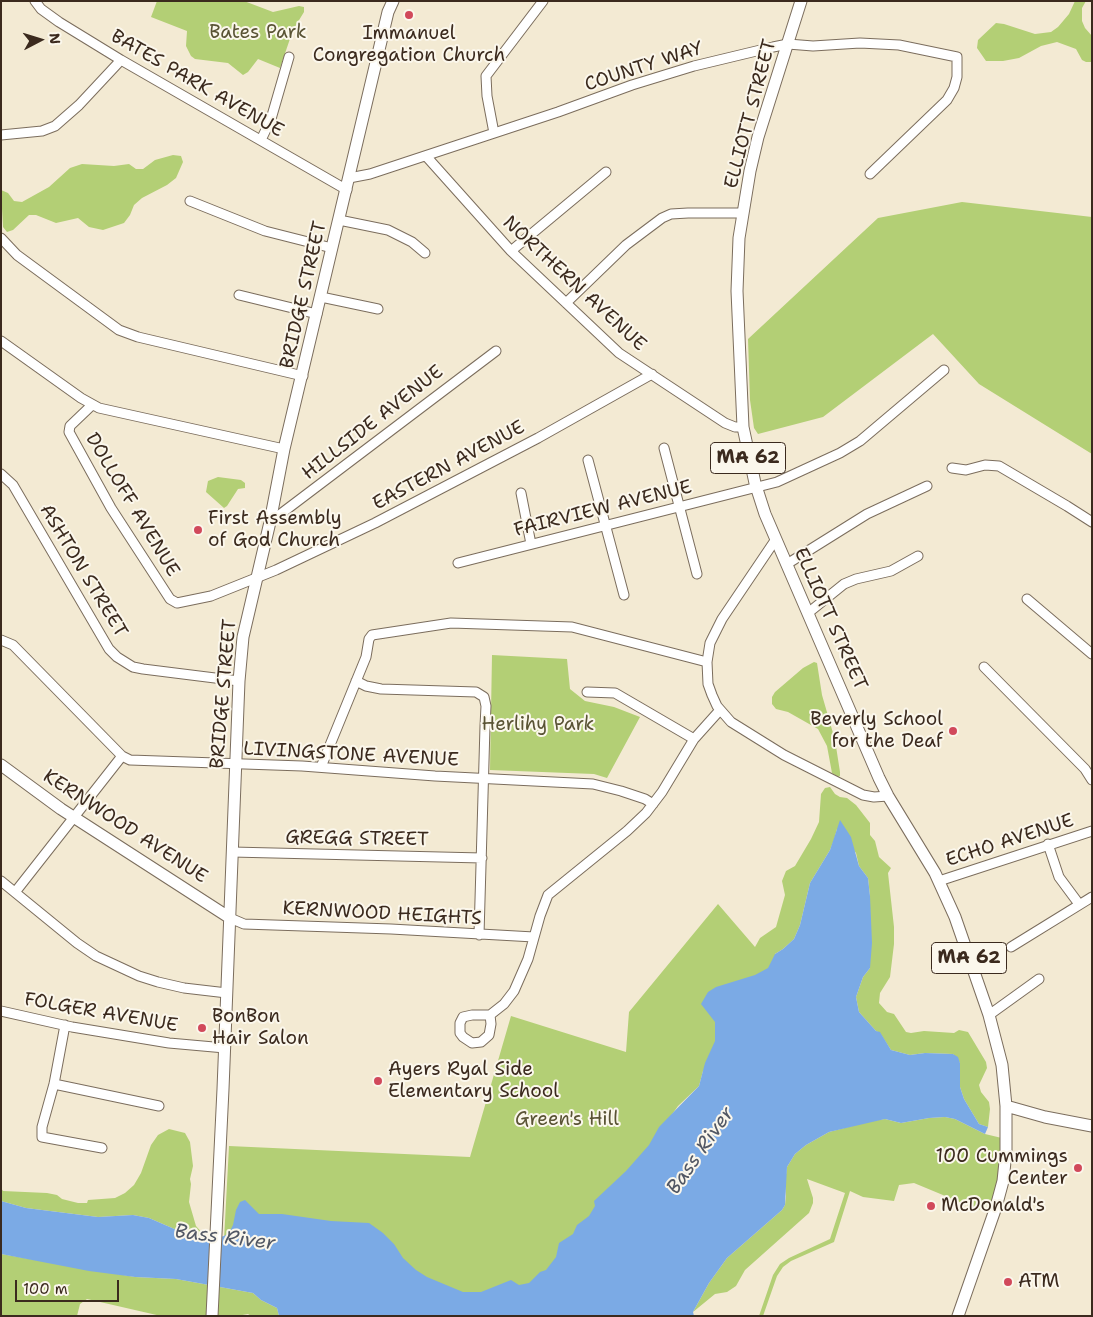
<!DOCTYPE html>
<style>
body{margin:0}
#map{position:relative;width:1093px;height:1317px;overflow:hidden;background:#f3ead3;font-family:"Shantell Sans",sans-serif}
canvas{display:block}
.frame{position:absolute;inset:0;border:2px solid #3b2a1e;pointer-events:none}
.north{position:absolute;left:15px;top:15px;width:50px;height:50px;-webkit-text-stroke:4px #fbf7ec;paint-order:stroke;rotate:85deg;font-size:14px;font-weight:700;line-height:20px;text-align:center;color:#3b2a1e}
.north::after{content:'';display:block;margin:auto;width:18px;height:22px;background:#3b2a1e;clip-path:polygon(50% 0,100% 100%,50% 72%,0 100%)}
.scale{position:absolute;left:15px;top:1280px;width:104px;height:22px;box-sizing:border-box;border:2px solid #3b2a1e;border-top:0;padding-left:6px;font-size:15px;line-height:18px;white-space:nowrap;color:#3b2a1e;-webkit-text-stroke:4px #fbf7ec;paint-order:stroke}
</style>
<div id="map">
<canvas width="1093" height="1317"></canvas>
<div class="frame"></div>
<div class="north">N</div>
<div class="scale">100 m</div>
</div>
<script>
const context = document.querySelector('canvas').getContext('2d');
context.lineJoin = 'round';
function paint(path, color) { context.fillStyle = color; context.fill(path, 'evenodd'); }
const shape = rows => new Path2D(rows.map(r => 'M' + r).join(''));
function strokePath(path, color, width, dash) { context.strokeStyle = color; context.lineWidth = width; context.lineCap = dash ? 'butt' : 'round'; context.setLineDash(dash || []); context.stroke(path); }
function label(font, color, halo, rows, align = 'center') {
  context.font = font + ' "Shantell Sans",sans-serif'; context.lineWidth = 4; context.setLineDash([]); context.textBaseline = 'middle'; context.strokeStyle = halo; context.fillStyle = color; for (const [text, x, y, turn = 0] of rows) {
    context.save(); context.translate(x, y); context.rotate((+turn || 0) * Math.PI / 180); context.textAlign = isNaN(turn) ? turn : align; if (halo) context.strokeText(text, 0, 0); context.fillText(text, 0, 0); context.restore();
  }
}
paint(shape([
 [157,1,244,1,273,12,299,6,304,7,304,12,293,30,280,68,258,59,248,72,243,75,228,63,195,59,191,56,186,46,187,31,151,17],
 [1075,1,1086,1,1082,8,1082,21,1085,28,1092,36,1092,62,1086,62,1082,60,1076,49,1057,42,1041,46,1019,58,1003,61,986,61,977,48,978,40,996,23,1004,24,1035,34,1051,32,1058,27,1069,14],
 [173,155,181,156,183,162,176,178,167,185,142,198,134,205,130,215,124,223,103,230,89,227,78,218,56,223,36,215,29,215,13,230,7,232,3,227,1,190,8,193,14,201,22,202,49,187,70,168,82,164,114,166,129,164,136,169,143,169,155,160],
 [962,202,1092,217,1092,454,979,384,933,334,823,417,758,434,754,428,750,400,748,339,878,218],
 [218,477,241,480,245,483,245,488,238,489,227,506,224,508,206,492,208,481],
 [492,655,567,659,570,689,585,701,614,707,640,717,607,778,594,774,490,770],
 [814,662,817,663,822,695,835,740,840,772,840,776,838,777,832,773,827,746,818,729,788,712,776,709,772,704,772,697,775,692,803,668],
 [830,787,835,794,840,797,847,798,856,805,870,823,870,835,875,841,879,857,891,868,888,873,894,927,894,944,890,977,880,993,879,1003,887,1012,894,1014,906,1032,911,1033,924,1031,954,1033,959,1030,968,1032,986,1062,987,1068,979,1085,981,1092,989,1102,990,1109,988,1127,979,1124,964,1099,960,1087,960,1063,953,1054,925,1053,910,1055,891,1050,880,1033,876,1031,859,1012,856,997,863,977,870,968,870,896,868,878,859,866,856,853,837,829,834,840,830,850,810,883,800,925,794,939,783,949,775,954,775,970,703,1071,699,1086,678,1106,598,1219,537,1286,467,1299,224,1240,229,1146,470,1157,511,1016,626,1052,629,1012,718,904,755,947,760,938,776,927,785,895,782,881,786,871,795,866,811,839,819,822,821,794,825,788],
 [945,1117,955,1119,985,1134,1006,1139,1000,1195,979,1210,914,1183,899,1185,894,1201,863,1197,850,1191,834,1242,791,1261,783,1267,777,1276,763,1316,759,1316,773,1275,780,1264,789,1258,830,1239,845,1193,807,1179,813,1198,813,1203,809,1213,745,1270,736,1286,727,1292,715,1294,693,1312,709,1283,727,1258,782,1210,785,1205,786,1196,785,1182,787,1167,795,1154,806,1145,829,1132,871,1121,885,1119,901,1123,929,1118],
 [169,1129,185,1133,190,1142,193,1166,190,1179,191,1184,189,1202,196,1226,205,1236,186,1234,149,1218,133,1215,98,1217,26,1208,1,1201,1,1188,3,1191,47,1193,57,1195,62,1199,78,1203,87,1203,88,1200,115,1198,125,1193,134,1185,141,1173,151,1145,158,1135],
 [1,1254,135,1277,176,1279,253,1293,261,1300,277,1308,279,1316,251,1316,248,1314,237,1316,161,1316,87,1299,80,1304,77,1316,1,1316]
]), '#b3cf75');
paint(shape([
 [840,820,851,837,859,866,868,878,870,896,872,943,870,968,863,977,856,997,859,1012,876,1031,880,1032,891,1050,910,1055,925,1053,953,1054,958,1057,960,1063,960,1087,964,1099,979,1124,988,1127,985,1134,955,1119,945,1117,929,1118,901,1123,885,1119,829,1132,806,1145,795,1154,787,1167,785,1205,782,1210,727,1258,709,1283,693,1312,694,1316,279,1316,277,1308,261,1300,253,1293,176,1279,135,1277,89,1271,1,1254,1,1201,26,1208,98,1217,133,1215,149,1218,186,1234,215,1238,224,1236,229,1233,233,1225,236,1210,240,1202,245,1200,259,1214,282,1214,331,1221,369,1223,383,1233,394,1244,403,1258,416,1270,427,1277,463,1292,481,1292,511,1280,519,1285,529,1283,540,1272,546,1270,556,1257,559,1243,573,1234,577,1225,589,1216,595,1206,594,1201,626,1171,649,1145,659,1127,699,1086,705,1063,715,1041,715,1022,701,1004,708,992,716,987,755,975,768,968,775,954,783,949,794,939,800,925,810,883,830,850]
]), '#7baae5');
const minor = shape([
 [35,1,41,9,59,22,121,60,347,190],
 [494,133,487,96,486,76,543,1],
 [1,135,42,131,55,126,79,105,121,60],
 [261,140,271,119,289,57],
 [426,156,511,251,619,353,725,423,735,427,743,427],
 [349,178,370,174,558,112,632,85,694,66,773,47,788,44,813,46,860,43,899,45,957,57,957,77,954,88,947,100,870,174],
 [190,201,265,231,332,248],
 [339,220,388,230,412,242,425,253],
 [1,238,17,255,119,330,138,337,303,376],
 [511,251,606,172],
 [239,295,317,314],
 [321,297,378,309],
 [566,303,626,245,662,218,671,214,688,213,743,213],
 [1,341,81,398,99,408,284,449],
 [92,405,70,426,69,432,111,508,170,599,177,603,211,596,276,570,375,523,538,438,652,374],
 [664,448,697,574],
 [588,460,624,595],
 [952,468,966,470,985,465,999,466,1067,506,1092,522],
 [1,474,13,485,109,649,117,657,133,667,143,669,239,681],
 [521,493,531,544],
 [270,522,496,351],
 [776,539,722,619,710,643,707,662,708,684,712,695,717,706,731,722,784,755,863,795,874,797,888,796],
 [458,563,777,482,840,453,860,441,944,370],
 [787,564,867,514,927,486],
 [1027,599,1092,654],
 [808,613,844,584,856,579,891,571,918,556],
 [1,640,13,645,122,756,130,760,302,766,435,776,593,784,621,791,645,799,653,804],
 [984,667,1085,769,1092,780],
 [356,681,366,686,381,689,476,692,484,697,486,706,485,726,479,935],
 [587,692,615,693,694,739],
 [321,767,366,657,369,639,372,635,451,623,572,627,707,662],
 [1048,844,1059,877,1079,904],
 [232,852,482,858],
 [1,881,77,943,96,956,139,976,158,982,184,988,227,993],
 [939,881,1092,831],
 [16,891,122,756],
 [230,918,244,924,391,929,534,937],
 [1011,947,1092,897],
 [1,1011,72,1027,169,1043,225,1048],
 [472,1015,490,1015,491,1024,489,1035,481,1042,472,1043,463,1037,460,1033,460,1023,463,1017,472,1015],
 [490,1015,504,1004,514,991,528,959,540,916,548,895,627,831,646,813,662,792,694,739,720,710],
 [989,1015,1039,979],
 [65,1025,54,1084,42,1127,42,1137,102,1148],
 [54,1084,159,1106]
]);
const major = shape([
 [801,1,758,137,750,171,739,238,737,291,743,427,755,483,765,514,879,778,888,796,935,873,955,917,989,1015,1002,1065,1006,1106,1006,1152,1003,1181,996,1207,958,1316],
 [1,765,61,809,230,918],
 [1006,1106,1045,1117,1092,1126],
 [212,1316,223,1089,239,681,243,637,270,522,284,449,388,12,393,1]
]);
strokePath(minor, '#7b6d5d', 11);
strokePath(major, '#7b6d5d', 13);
strokePath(minor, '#fff', 9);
strokePath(major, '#fff', 11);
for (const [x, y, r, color] of [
 [409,15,5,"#d1495b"],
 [198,530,5,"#d1495b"],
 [953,731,5,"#d1495b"],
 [202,1028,5,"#d1495b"],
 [378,1081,5,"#d1495b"],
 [1078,1168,5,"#d1495b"],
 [931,1206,5,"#d1495b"],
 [1008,1282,5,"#d1495b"]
]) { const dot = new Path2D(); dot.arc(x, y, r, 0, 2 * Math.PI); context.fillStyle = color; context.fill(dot); strokePath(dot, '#fbf7ec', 2); }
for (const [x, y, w] of [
 [748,458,75],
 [969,958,75]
]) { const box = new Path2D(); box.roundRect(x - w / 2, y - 15.5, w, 31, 4); context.fillStyle = '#fbf7ec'; context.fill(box); strokePath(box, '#3b2a1e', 1); }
label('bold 18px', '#3b2a1e', null, [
 ["MA 62",748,458],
 ["MA 62",969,958]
]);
label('19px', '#595334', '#fbf7ec', [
 ["Bates Park",258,33],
 ["Herlihy Park",538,725],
 ["Green's Hill",567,1120]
]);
label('19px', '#3b2a1e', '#fbf7ec', [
 ["Immanuel",409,34,"center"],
 ["Congregation Church",409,56,"center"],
 ["First Assembly",208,519],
 ["of God Church",208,541],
 ["Beverly School",943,720,"right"],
 ["for the Deaf",943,742,"right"],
 ["BonBon",212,1017],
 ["Hair Salon",212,1039],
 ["Ayers Ryal Side",388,1070],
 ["Elementary School",388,1092],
 ["100 Cummings",1068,1157,"right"],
 ["Center",1068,1179,"right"],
 ["McDonald's",941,1206],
 ["ATM",1018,1282]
], 'left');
label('19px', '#3b2a1e', '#fbf7ec', [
 ["COUNTY WAY",644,67,-18],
 ["BATES PARK AVENUE",197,84,30],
 ["ELLIOTT STREET",751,114,-75],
 ["NORTHERN AVENUE",574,284,43],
 ["BRIDGE STREET",304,295,-77],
 ["HILLSIDE AVENUE",373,423,-38],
 ["EASTERN AVENUE",449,466,-28],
 ["DOLLOFF AVENUE",132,505,59],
 ["FAIRVIEW AVENUE",603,509,-14],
 ["ASHTON STREET",83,571,59],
 ["ELLIOTT STREET",830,619,66],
 ["BRIDGE STREET",224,694,-85],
 ["LIVINGSTONE AVENUE",351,755,3],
 ["KERNWOOD AVENUE",125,827,33],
 ["GREGG STREET",357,839,1],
 ["ECHO AVENUE",1010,841,-18],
 ["KERNWOOD HEIGHTS",382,914,3],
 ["FOLGER AVENUE",101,1013,10]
]);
label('italic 20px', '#515764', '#fbf7ec', [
 ["Bass River",701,1151,-55],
 ["Bass River",225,1238,7]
]);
</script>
